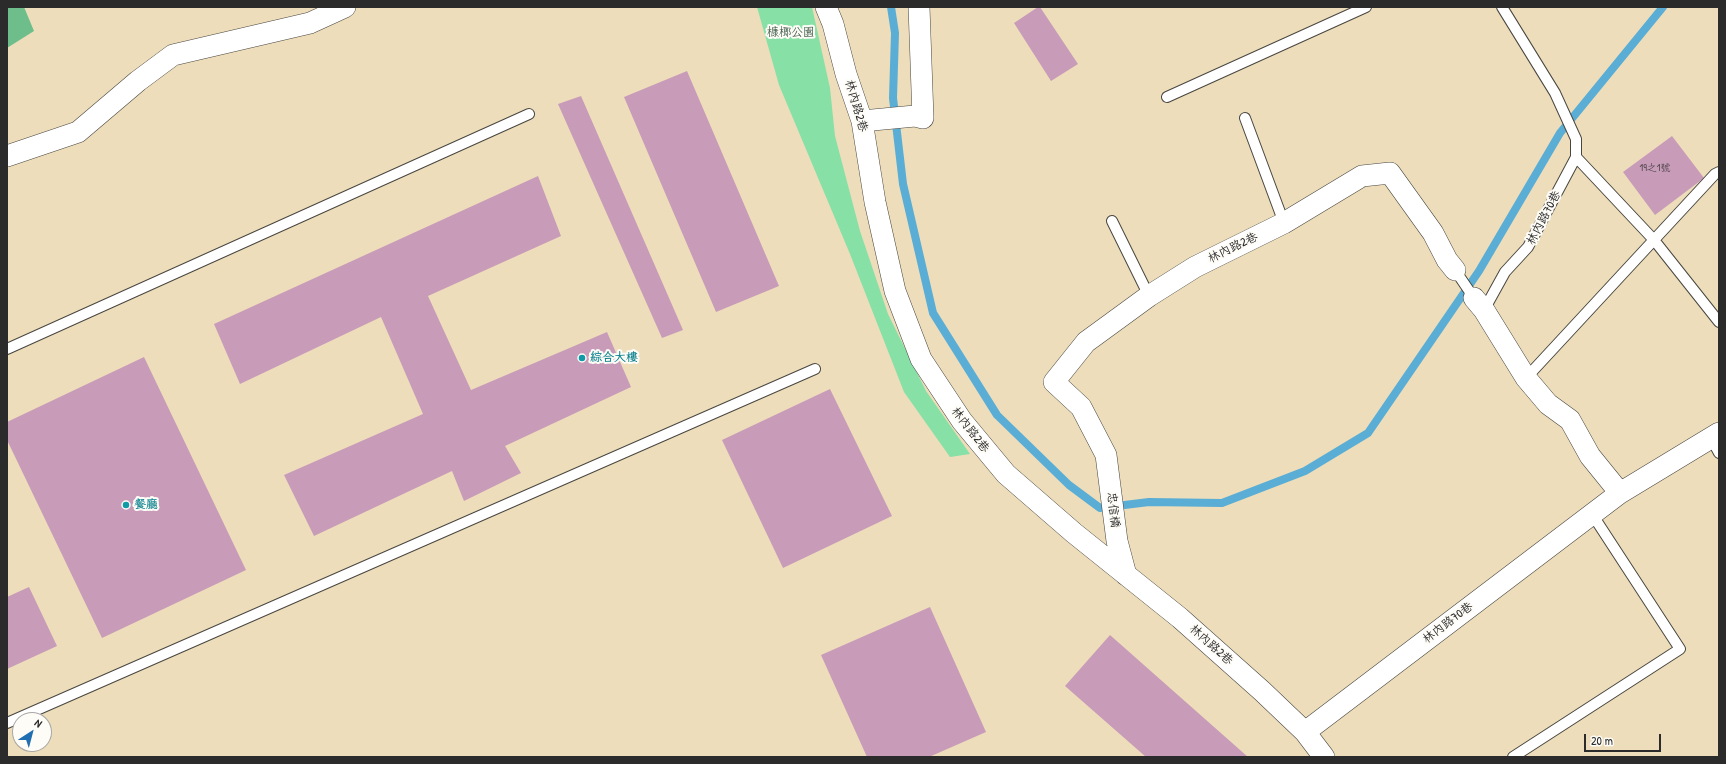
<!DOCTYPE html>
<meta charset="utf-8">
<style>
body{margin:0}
#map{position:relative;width:1726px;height:764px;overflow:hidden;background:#edddba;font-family:"Patrick Hand",sans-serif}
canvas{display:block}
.frame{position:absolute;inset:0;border:8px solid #2b2b2b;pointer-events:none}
.north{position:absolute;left:12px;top:712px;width:40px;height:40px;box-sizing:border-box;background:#fdfcf7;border:1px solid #a9a8a5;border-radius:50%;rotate:36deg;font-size:11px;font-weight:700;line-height:16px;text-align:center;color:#2b2b2b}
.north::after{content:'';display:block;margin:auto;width:14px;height:18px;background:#1f6fb2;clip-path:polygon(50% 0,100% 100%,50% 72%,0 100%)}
.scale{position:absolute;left:1584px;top:734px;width:77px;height:18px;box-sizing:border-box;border:2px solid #2b2b2b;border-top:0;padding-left:5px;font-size:12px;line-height:14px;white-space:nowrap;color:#2b2b2b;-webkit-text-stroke:3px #fdfcf7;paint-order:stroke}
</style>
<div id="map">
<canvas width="1726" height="764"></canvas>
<div class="frame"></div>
<div class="north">N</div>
<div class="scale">20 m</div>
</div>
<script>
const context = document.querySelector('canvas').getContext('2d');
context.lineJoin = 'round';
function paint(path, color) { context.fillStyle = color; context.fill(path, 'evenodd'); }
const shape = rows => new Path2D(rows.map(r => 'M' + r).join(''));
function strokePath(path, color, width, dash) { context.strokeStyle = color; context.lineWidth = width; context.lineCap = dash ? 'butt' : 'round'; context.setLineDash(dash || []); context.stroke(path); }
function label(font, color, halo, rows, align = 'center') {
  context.font = font + ' "Patrick Hand","LXGW WenKai TC",sans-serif'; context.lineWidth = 4; context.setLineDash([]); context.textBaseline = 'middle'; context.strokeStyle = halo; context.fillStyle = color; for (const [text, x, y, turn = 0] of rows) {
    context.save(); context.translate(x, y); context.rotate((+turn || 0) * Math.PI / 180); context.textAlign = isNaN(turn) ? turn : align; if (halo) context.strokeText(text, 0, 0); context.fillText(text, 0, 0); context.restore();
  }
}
paint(shape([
 [757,7,812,7,830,88,835,136,860,231,888,314,926,391,970,454,950,457,904,392,850,254,779,85]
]), '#87e0a6');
paint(shape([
 [7,7,24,7,34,31,7,48]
]), '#6dbe8b');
strokePath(shape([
 [891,7,895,33,893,98,903,184,933,313,997,415,1069,485,1100,508,1149,502,1222,503,1305,471,1368,433,1479,271,1560,133,1663,7]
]), '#5aadd5', 8);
paint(shape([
 [1038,7,1040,7,1078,64,1051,81,1014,23],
 [687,71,779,286,716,312,624,97],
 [581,96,683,330,662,338,558,104],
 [1672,136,1704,178,1655,215,1623,172],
 [538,176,561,236,428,296,471,390,607,332,631,387,505,446,521,473,464,501,452,471,314,536,284,475,423,414,381,317,240,384,214,324],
 [144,357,246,570,102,638,7,440,7,422],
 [830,389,892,516,783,568,722,440],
 [29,587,57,646,7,669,7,597],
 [930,607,986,732,929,757,867,757,821,655],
 [1110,635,1248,757,1146,757,1065,686]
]), '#c89cb9');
const lane = shape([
 [1167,97,1366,7],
 [1245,118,1284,223],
 [1576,157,1654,240,1719,322],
 [1112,221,1149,296],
 [1455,270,1474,298],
 [1484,310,1505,272,1528,247,1576,157,1576,139,1555,93,1502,7],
 [7,349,529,114],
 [1526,378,1715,174,1719,172],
 [1711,438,1719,453],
 [7,723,815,369],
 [1513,757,1680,649,1592,514]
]);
const street = shape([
 [826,7,833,24,846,74,862,121,875,202,895,291,921,359,962,421,1006,474,1074,533,1180,618,1262,691,1305,732,1324,757],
 [862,121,915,116,923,118,919,7],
 [7,156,78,132,138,81,173,55,310,23,345,7],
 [1474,298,1484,310,1526,378,1548,404,1570,420,1590,456,1620,493],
 [1126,575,1117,541,1106,455,1081,407,1054,382,1086,342,1149,296,1195,267,1284,223,1362,176,1390,173,1433,233,1447,260,1455,270],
 [1305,732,1620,493,1719,433]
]);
strokePath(lane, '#484640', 12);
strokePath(street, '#484640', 22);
strokePath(lane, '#fff', 10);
strokePath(street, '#fff', 21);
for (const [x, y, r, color] of [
 [582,358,4,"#0f9aa8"],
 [126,505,4,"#0f9aa8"]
]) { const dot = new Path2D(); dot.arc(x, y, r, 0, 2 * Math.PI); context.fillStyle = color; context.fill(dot); strokePath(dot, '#fdfcf7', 1.5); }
label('10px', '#52474e', null, [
 ["19之1號",1655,168]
]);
label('12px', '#476150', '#fdfcf7', [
 ["槺榔公園",791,33]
]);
label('12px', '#2b2b2b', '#fdfcf7', [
 ["林內路2巷",856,106,74],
 ["林內路70巷",1544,218,-62],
 ["林內路2巷",1233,248,-26],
 ["林內路2巷",970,430,52],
 ["忠信橋",1113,510,83],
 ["林內路70巷",1448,623,-37],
 ["林內路2巷",1211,645,42]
]);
label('bold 12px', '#0d838f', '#fdfcf7', [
 ["綜合大樓",590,358],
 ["餐廳",134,505]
], 'left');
</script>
